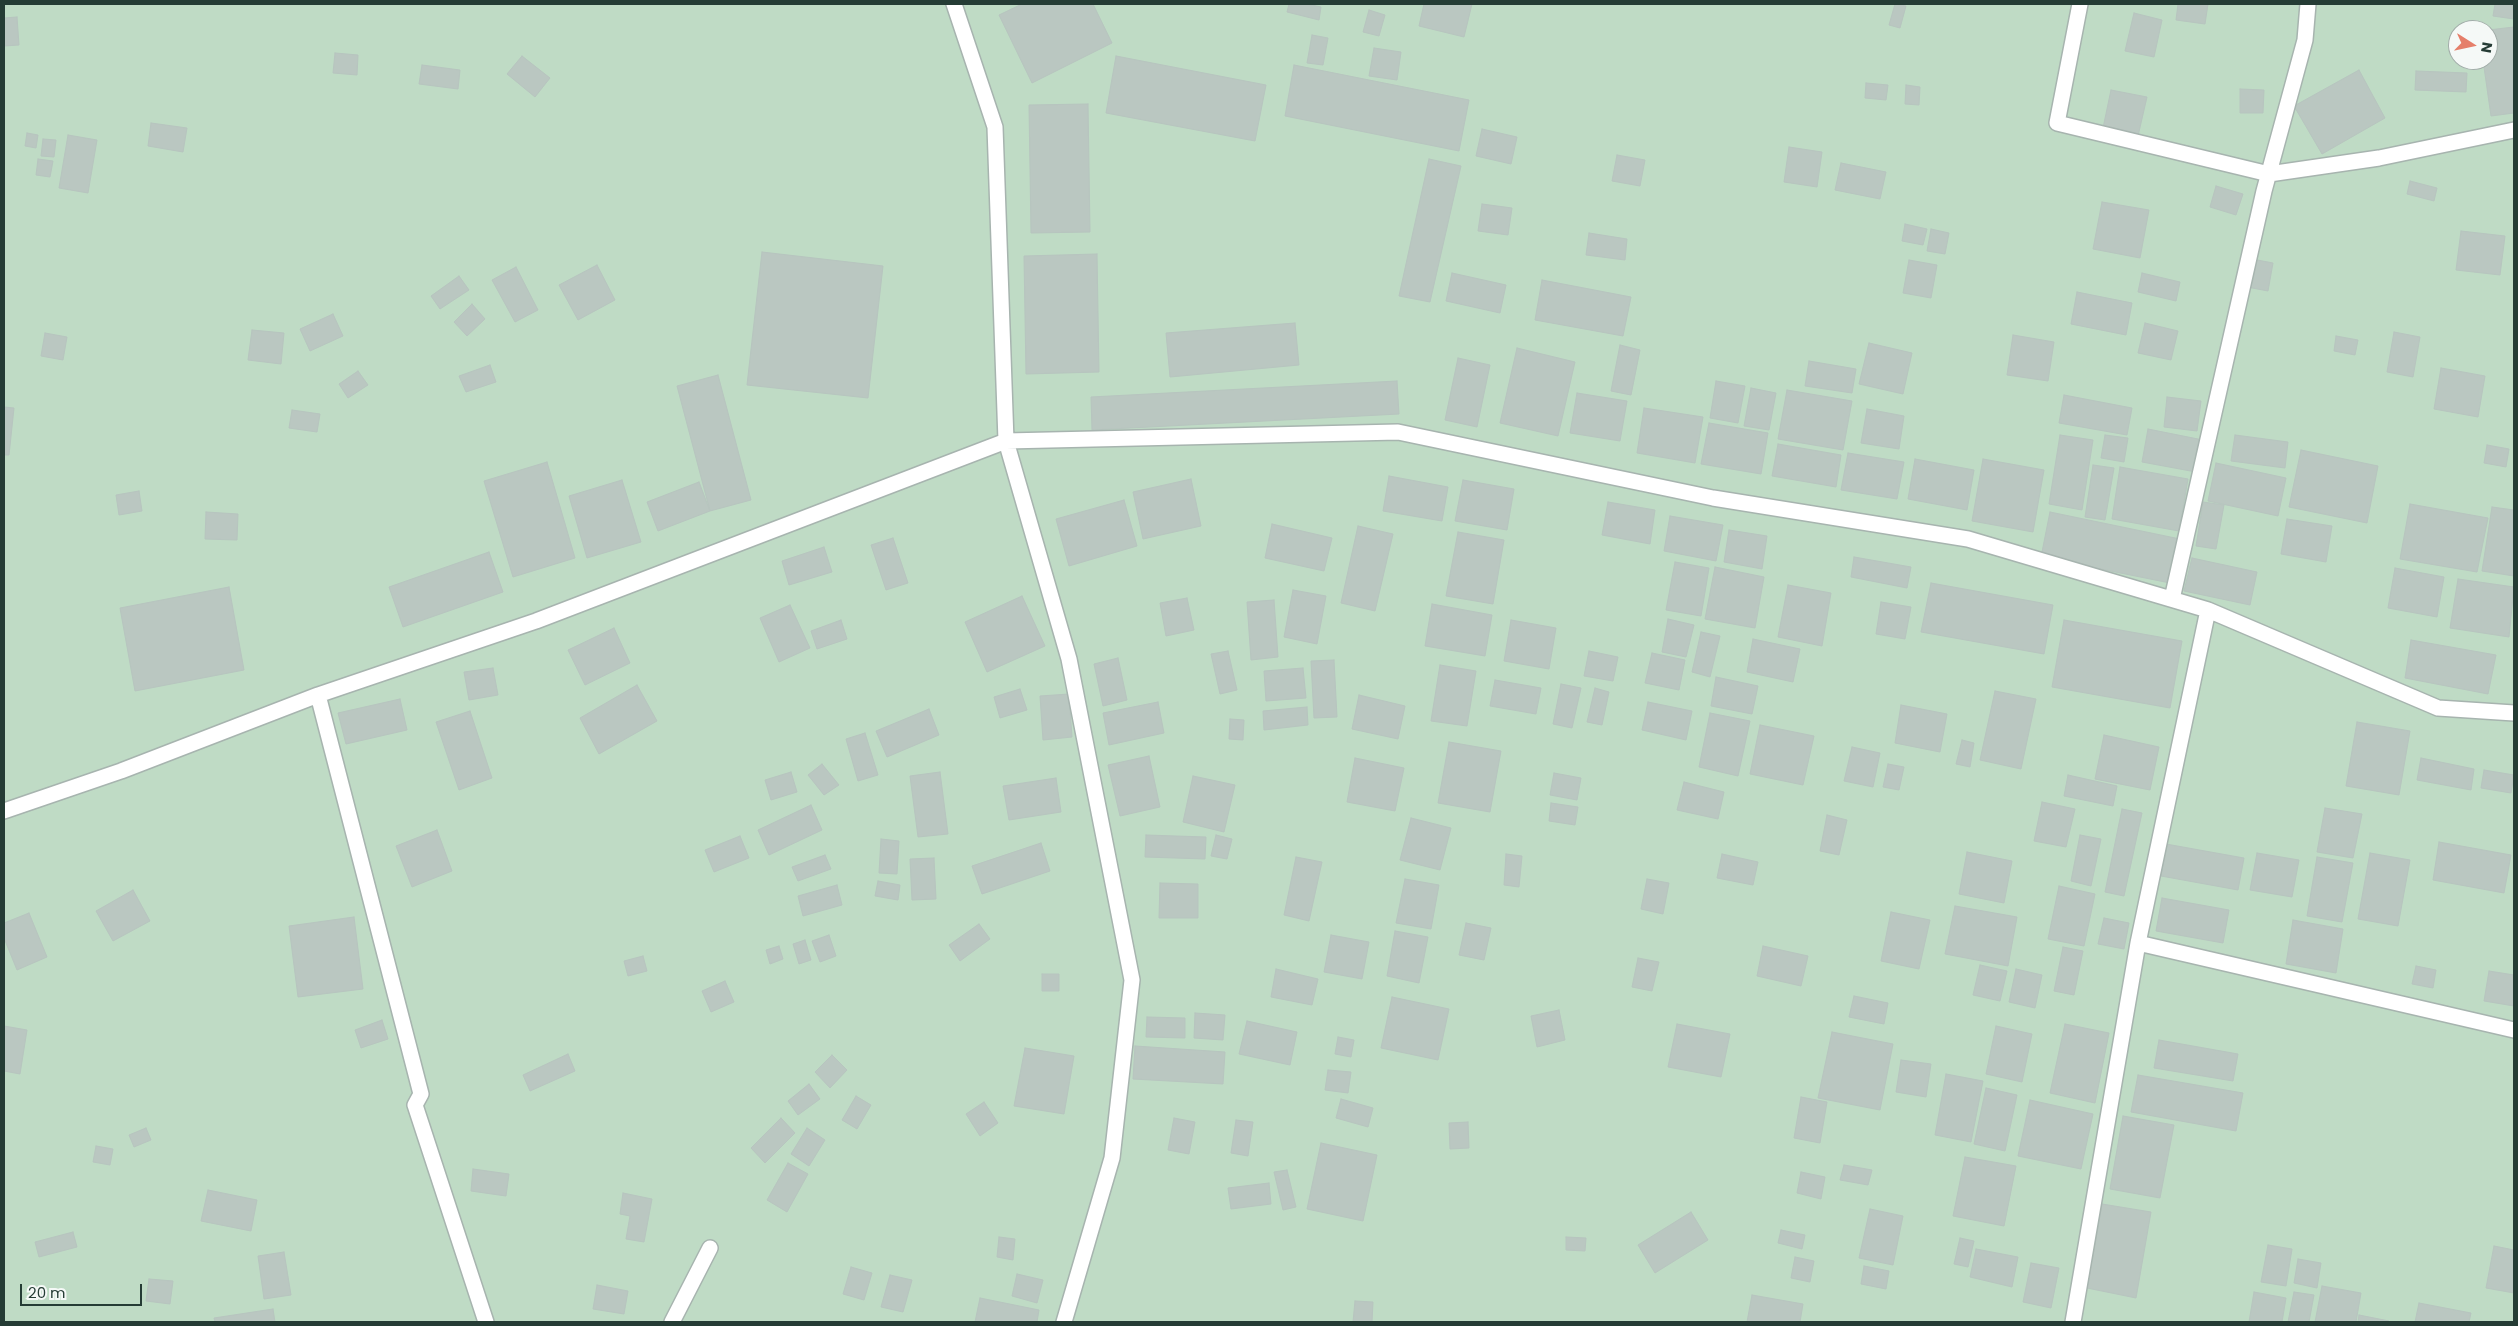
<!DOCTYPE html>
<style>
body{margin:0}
#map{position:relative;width:2518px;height:1326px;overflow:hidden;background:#e4ece8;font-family:Poppins,sans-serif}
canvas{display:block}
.frame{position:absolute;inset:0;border:5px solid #253c35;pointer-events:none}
.north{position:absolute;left:2448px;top:20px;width:50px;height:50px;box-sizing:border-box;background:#f5f9f7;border:1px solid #a2ada9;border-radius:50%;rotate:100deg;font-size:14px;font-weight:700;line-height:20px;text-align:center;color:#253c35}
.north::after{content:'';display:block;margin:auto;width:18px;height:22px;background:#e57f6a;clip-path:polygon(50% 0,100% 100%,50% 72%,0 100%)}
.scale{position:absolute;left:20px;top:1284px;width:122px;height:22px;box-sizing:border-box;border:2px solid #253c35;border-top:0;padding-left:6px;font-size:15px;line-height:18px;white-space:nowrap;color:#253c35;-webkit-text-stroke:4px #f5f9f7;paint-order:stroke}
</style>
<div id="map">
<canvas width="2518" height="1326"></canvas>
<div class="frame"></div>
<div class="north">N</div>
<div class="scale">20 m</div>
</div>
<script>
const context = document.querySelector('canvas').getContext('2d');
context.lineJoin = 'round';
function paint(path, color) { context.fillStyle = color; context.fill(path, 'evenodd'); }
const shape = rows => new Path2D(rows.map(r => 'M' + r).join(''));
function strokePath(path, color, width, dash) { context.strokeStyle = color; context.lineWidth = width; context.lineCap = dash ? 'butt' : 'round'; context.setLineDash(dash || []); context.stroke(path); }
paint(shape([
 [4,4,2514,4,2514,1322,4,1322],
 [2458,30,2488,30,2488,60,2458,60]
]), '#bfdbc5');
const building = shape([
 [1022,4,1093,4,1112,43,1032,83,999,15,1022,4],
 [1289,4,1307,4,1321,7,1319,20,1287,12,1289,4],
 [1424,4,1472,4,1464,37,1419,26,1424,4],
 [1895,4,1906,6,1900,28,1889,25,1895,4],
 [2178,4,2208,4,2205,24,2176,20,2178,4],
 [2495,4,2514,4,2514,19,2493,16,2495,4],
 [1369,10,1385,15,1379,36,1363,32,1369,10],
 [2134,13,2162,20,2154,57,2125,51,2134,13],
 [17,17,19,45,4,46,4,18,17,17],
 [2514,27,2514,113,2491,116,2483,60,2488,60,2488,30,2514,27],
 [1312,35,1328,38,1323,65,1307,63,1312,35],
 [1374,48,1401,52,1397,80,1369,76,1374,48],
 [335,53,358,55,357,75,333,73,335,53],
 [522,56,550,78,535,97,507,74,522,56],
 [1116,56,1266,85,1255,141,1106,113,1116,56],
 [422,65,460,70,458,89,419,84,422,65],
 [1294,65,1469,100,1459,151,1285,116,1294,65],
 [2359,70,2385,118,2322,154,2294,106,2359,70],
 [2416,71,2467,73,2466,92,2415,90,2416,71],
 [1866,83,1888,85,1886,100,1865,98,1866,83],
 [1906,85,1920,87,1919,105,1905,104,1906,85],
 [2240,89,2264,90,2263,113,2240,113,2240,89],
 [2111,90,2147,97,2138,136,2103,128,2111,90],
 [1088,104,1090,232,1031,233,1029,105,1088,104],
 [151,123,187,128,183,152,148,146,151,123],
 [1482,129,1517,137,1511,164,1476,156,1482,129],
 [27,133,38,135,36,148,25,146,27,133],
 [68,135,97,140,88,193,59,188,68,135],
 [43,139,56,140,54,157,41,156,43,139],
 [1789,147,1822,152,1817,187,1784,182,1789,147],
 [1617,155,1645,160,1640,186,1612,181,1617,155],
 [38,159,53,161,50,177,36,175,38,159],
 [1429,159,1461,166,1430,302,1399,296,1429,159],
 [1841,163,1886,172,1880,199,1835,190,1841,163],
 [2410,181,2437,188,2434,201,2407,194,2410,181],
 [2216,186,2243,194,2236,215,2210,207,2216,186],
 [2102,202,2149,210,2140,258,2093,249,2102,202],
 [1482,204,1512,208,1508,235,1478,231,1482,204],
 [1905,224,1927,229,1923,245,1902,241,1905,224],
 [1931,229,1949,233,1945,254,1927,251,1931,229],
 [2461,231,2505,236,2500,275,2456,270,2461,231],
 [1589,233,1627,239,1625,260,1586,255,1589,233],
 [762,252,883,266,868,398,747,385,762,252],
 [1097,254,1099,372,1026,374,1024,256,1097,254],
 [2252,259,2273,263,2268,291,2247,287,2252,259],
 [1909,260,1937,265,1931,298,1903,293,1909,260],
 [597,265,615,300,578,320,559,285,597,265],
 [516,267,538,310,515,322,492,280,516,267],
 [1452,273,1506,285,1500,313,1446,301,1452,273],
 [2142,273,2180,282,2176,301,2138,292,2142,273],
 [459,276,469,290,440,309,431,296,459,276],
 [1542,280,1631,297,1623,336,1535,320,1542,280],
 [2077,292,2132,303,2126,335,2071,324,2077,292],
 [472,304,485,319,467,336,454,322,472,304],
 [333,314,343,336,310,351,300,329,333,314],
 [1295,323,1299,365,1170,377,1166,333,1295,323],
 [2145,323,2178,331,2171,360,2138,353,2145,323],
 [252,330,284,333,281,364,248,360,252,330],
 [2394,332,2420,337,2413,377,2387,372,2394,332],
 [45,333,67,337,63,360,41,356,45,333],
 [2013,335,2054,342,2048,381,2007,375,2013,335],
 [2336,336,2358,340,2355,355,2334,351,2336,336],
 [1869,343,1912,353,1903,394,1859,384,1869,343],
 [1620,345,1640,350,1631,395,1611,391,1620,345],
 [1517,348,1575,362,1558,436,1500,423,1517,348],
 [1458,358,1490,365,1477,427,1445,420,1458,358],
 [1809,361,1856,369,1852,393,1805,386,1809,361],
 [490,365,496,382,466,392,459,376,490,365],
 [2441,368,2485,376,2478,417,2434,409,2441,368],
 [358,371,368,385,348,398,339,384,358,371],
 [718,375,751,500,710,511,677,386,718,375],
 [1397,381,1399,414,1092,430,1091,397,1397,381],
 [1716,381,1745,386,1738,423,1710,418,1716,381],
 [1751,388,1776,393,1769,430,1744,426,1751,388],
 [1787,390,1852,401,1843,450,1778,439,1787,390],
 [1577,393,1627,401,1620,441,1570,433,1577,393],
 [2064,395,2132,408,2127,435,2059,423,2064,395],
 [2167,397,2201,401,2197,431,2164,427,2167,397],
 [4,407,14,408,9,455,4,455,4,407],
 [1644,408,1703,417,1695,463,1637,453,1644,408],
 [1867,409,1904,416,1899,449,1861,443,1867,409],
 [292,410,320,414,317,432,289,428,292,410],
 [1709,423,1768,433,1761,474,1701,464,1709,423],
 [2148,429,2203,440,2196,472,2142,462,2148,429],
 [2060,435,2093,440,2082,510,2049,504,2060,435],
 [2105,435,2128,438,2124,462,2101,458,2105,435],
 [2235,435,2288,442,2285,468,2231,461,2235,435],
 [1778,444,1841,455,1836,487,1772,476,1778,444],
 [2487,445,2509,449,2506,467,2484,463,2487,445],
 [2301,450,2378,466,2367,523,2289,507,2301,450],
 [1848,453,1904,462,1897,499,1841,490,1848,453],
 [1915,459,1974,470,1967,510,1908,499,1915,459],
 [1983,459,2044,470,2033,532,1972,521,1983,459],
 [547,462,575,558,513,577,484,481,547,462],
 [2216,463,2286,478,2278,516,2208,501,2216,463],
 [2093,465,2114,468,2105,520,2085,517,2093,465],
 [2120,467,2188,479,2179,531,2112,519,2120,467],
 [1389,476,1448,487,1442,521,1383,511,1389,476],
 [1191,479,1201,526,1143,539,1133,492,1191,479],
 [622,480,641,542,587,558,569,496,622,480],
 [1463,480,1514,489,1507,530,1455,521,1463,480],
 [699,482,710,511,658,531,647,502,699,482],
 [139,491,142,511,119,515,116,495,139,491],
 [1124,500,1137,546,1069,566,1056,519,1124,500],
 [1608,502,1655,510,1650,544,1602,535,1608,502],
 [2203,502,2224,505,2216,549,2196,546,2203,502],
 [2410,504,2488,518,2477,572,2400,559,2410,504],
 [2492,507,2514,510,2514,576,2482,571,2492,507],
 [206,512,238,514,237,540,205,539,206,512],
 [2050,512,2180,539,2170,583,2041,557,2050,512],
 [1670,516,1723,525,1716,561,1664,551,1670,516],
 [2287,519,2332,526,2326,562,2281,554,2287,519],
 [1272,524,1332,538,1324,571,1265,558,1272,524],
 [1358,526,1393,534,1375,611,1341,603,1358,526],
 [1729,530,1767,536,1762,569,1724,562,1729,530],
 [1458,532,1504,540,1493,604,1446,596,1458,532],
 [893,538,908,583,886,590,871,545,893,538],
 [824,547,832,572,789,585,782,561,824,547],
 [489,552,503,592,403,627,389,587,489,552],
 [1854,557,1911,567,1907,588,1851,577,1854,557],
 [2192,558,2257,572,2250,605,2184,591,2192,558],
 [1675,562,1709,568,1701,616,1666,610,1675,562],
 [1715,567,1764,577,1755,628,1705,619,1715,567],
 [2395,568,2444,577,2437,617,2388,608,2395,568],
 [2458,579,2514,587,2509,637,2450,628,2458,579],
 [1931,583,2053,605,2044,654,1921,632,1931,583],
 [1788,585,1831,593,1822,646,1778,637,1788,585],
 [229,587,244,670,135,691,120,608,229,587],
 [1293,590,1326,596,1317,644,1284,637,1293,590],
 [1022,596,1045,646,987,672,965,622,1022,596],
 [1187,598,1194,630,1166,636,1160,603,1187,598],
 [1274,600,1278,657,1251,660,1247,602,1274,600],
 [1881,602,1911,607,1905,639,1876,634,1881,602],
 [1432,604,1492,615,1485,656,1425,646,1432,604],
 [790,605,810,648,779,662,760,618,790,605],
 [1668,619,1694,625,1686,657,1662,652,1668,619],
 [841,620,847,639,817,649,811,631,841,620],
 [1511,620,1556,628,1549,669,1504,661,1511,620],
 [2064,620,2182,641,2170,708,2052,687,2064,620],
 [614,628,630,663,585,685,568,650,614,628],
 [1701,632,1720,636,1710,677,1692,672,1701,632],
 [1753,639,1800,649,1793,682,1747,672,1753,639],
 [2411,640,2496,655,2488,694,2405,678,2411,640],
 [1228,651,1237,690,1220,694,1211,654,1228,651],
 [1589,651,1618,657,1613,681,1584,676,1589,651],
 [1652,653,1685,660,1679,690,1645,683,1652,653],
 [1118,658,1127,700,1103,706,1094,664,1118,658],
 [1334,660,1337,717,1314,718,1311,661,1334,660],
 [1440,665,1476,671,1467,726,1431,721,1440,665],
 [493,668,498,695,469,700,464,672,493,668],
 [1303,668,1306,698,1266,701,1264,671,1303,668],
 [1716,677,1758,686,1752,714,1711,706,1716,677],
 [1495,680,1541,688,1536,714,1490,706,1495,680],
 [1561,684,1581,688,1572,728,1553,724,1561,684],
 [637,685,657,721,599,754,580,718,637,685],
 [1595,688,1609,692,1602,725,1587,722,1595,688],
 [1020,689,1027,710,1000,718,994,697,1020,689],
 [1995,691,2036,699,2021,769,1980,760,1995,691],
 [1069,694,1072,737,1043,740,1040,696,1069,694],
 [1359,695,1405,706,1398,739,1352,729,1359,695],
 [400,699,407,730,346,744,338,713,400,699],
 [1158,702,1164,733,1109,745,1103,713,1158,702],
 [1648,702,1692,711,1686,740,1642,730,1648,702],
 [1901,705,1947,714,1940,752,1895,743,1901,705],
 [1307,707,1308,725,1264,730,1263,711,1307,707],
 [929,709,939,735,887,757,876,731,929,709],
 [470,711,492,778,459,790,436,722,470,711],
 [1710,713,1750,721,1738,776,1699,767,1710,713],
 [1230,719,1244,720,1243,740,1229,739,1230,719],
 [2357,722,2410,731,2399,795,2346,786,2357,722],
 [1760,725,1814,736,1803,785,1750,774,1760,725],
 [865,733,878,775,858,781,846,739,865,733],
 [2104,735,2159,747,2150,790,2095,779,2104,735],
 [1962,740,1974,743,1970,767,1956,764,1962,740],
 [1449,742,1501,751,1490,812,1438,803,1449,742],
 [1852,747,1880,753,1873,787,1844,781,1852,747],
 [1149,756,1160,807,1120,816,1108,765,1149,756],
 [1355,758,1404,768,1395,811,1347,802,1355,758],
 [2421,758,2474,769,2471,790,2417,780,2421,758],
 [822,764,839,785,824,795,808,775,822,764],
 [1888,764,1904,767,1899,790,1883,787,1888,764],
 [2484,770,2514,775,2511,793,2481,788,2484,770],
 [791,772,797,792,771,800,765,780,791,772],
 [940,772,948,834,918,837,910,776,940,772],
 [1554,773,1581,778,1577,800,1550,795,1554,773],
 [2068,775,2117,786,2113,806,2064,796,2068,775],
 [1193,776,1235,785,1224,832,1183,822,1193,776],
 [1056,778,1061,812,1009,820,1003,786,1056,778],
 [1684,782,1724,792,1718,819,1677,810,1684,782],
 [2042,802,2075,809,2066,847,2034,841,2042,802],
 [1551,803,1578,807,1575,825,1549,821,1551,803],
 [811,805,822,830,769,855,758,830,811,805],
 [2325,808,2362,814,2353,858,2317,852,2325,808],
 [2122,809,2142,813,2124,896,2105,892,2122,809],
 [1827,815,1847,820,1839,855,1820,851,1827,815],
 [1411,818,1451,828,1440,870,1400,860,1411,818],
 [437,830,452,871,412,887,396,846,437,830],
 [1146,835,1206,837,1205,859,1145,857,1146,835],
 [1216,835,1232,839,1227,859,1211,856,1216,835],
 [2080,835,2101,839,2091,886,2071,881,2080,835],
 [740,836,749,858,714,872,705,850,740,836],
 [881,839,899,841,897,874,879,873,881,839],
 [2439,842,2511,855,2504,893,2433,880,2439,842],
 [1041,843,1050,871,982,894,972,866,1041,843],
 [2166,844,2244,858,2238,890,2161,876,2166,844],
 [1967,852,2012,861,2004,903,1959,894,1967,852],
 [2257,853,2299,860,2292,897,2250,890,2257,853],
 [2370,853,2410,860,2398,926,2358,919,2370,853],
 [1506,854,1522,856,1519,887,1504,885,1506,854],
 [1722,854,1758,862,1753,885,1717,878,1722,854],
 [825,855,831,869,798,881,792,867,825,855],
 [1296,857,1322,862,1309,921,1284,915,1296,857],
 [2317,857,2353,863,2342,922,2307,916,2317,857],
 [934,858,936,899,912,900,910,859,934,858],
 [1405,879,1439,885,1431,929,1396,923,1405,879],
 [1647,879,1669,883,1663,914,1641,909,1647,879],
 [878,881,900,885,898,900,875,896,878,881],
 [1160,883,1198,884,1198,918,1159,918,1160,883],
 [837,885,842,905,803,916,798,896,837,885],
 [2059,886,2095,894,2084,946,2048,939,2059,886],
 [133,890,150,921,113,941,96,911,133,890],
 [2162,898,2229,910,2223,943,2156,931,2162,898],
 [1955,906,2017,917,2008,966,1945,954,1955,906],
 [1891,912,1930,920,1919,969,1881,961,1891,912],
 [29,913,47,957,17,970,4,938,4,923,29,913],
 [354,917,363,989,298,997,289,926,354,917],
 [2104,918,2129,923,2124,949,2098,944,2104,918],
 [2293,920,2343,929,2336,973,2286,964,2293,920],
 [1466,923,1491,928,1484,960,1459,955,1466,923],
 [979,924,990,939,960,961,949,945,979,924],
 [1395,931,1428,937,1419,983,1387,976,1395,931],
 [829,935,836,956,820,962,812,941,829,935],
 [1331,935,1369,942,1362,979,1324,972,1331,935],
 [805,940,811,960,799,964,793,944,805,940],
 [779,946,783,959,770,964,766,950,779,946],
 [1763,946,1808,956,1801,986,1757,976,1763,946],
 [2063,947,2083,951,2074,995,2054,991,2063,947],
 [643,956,647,971,628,976,624,961,643,956],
 [1638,958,1659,962,1652,991,1632,987,1638,958],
 [1980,965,2007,971,2000,1001,1973,995,1980,965],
 [2416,966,2436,970,2433,988,2412,984,2416,966],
 [1276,969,1318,979,1312,1005,1271,997,1276,969],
 [2016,969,2042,975,2035,1008,2009,1002,2016,969],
 [2489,971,2514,975,2514,1006,2484,1001,2489,971],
 [1042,974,1059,974,1059,991,1042,991,1042,974],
 [725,981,734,1002,711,1012,702,991,725,981],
 [1854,996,1888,1003,1884,1024,1849,1017,1854,996],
 [1392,997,1449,1009,1438,1060,1381,1048,1392,997],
 [1559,1010,1565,1040,1537,1047,1531,1016,1559,1010],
 [1195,1013,1225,1015,1223,1040,1194,1038,1195,1013],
 [1147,1017,1185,1018,1185,1038,1146,1037,1147,1017],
 [382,1020,388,1039,361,1048,355,1030,382,1020],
 [1247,1021,1297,1032,1290,1065,1239,1054,1247,1021],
 [1677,1024,1730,1034,1721,1077,1668,1067,1677,1024],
 [2065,1024,2109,1033,2095,1103,2050,1093,2065,1024],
 [4,1026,27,1030,20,1074,4,1071,4,1026],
 [1996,1026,2032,1034,2022,1082,1986,1074,1996,1026],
 [1832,1032,1893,1044,1880,1110,1818,1098,1832,1032],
 [1338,1037,1354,1040,1351,1057,1335,1054,1338,1037],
 [2159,1040,2238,1054,2233,1081,2154,1068,2159,1040],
 [1135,1046,1225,1052,1223,1084,1133,1079,1135,1046],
 [1025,1048,1074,1056,1064,1114,1014,1106,1025,1048],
 [568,1054,575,1071,530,1091,523,1075,568,1054],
 [832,1055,847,1070,830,1088,815,1072,832,1055],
 [1901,1060,1931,1064,1926,1097,1896,1092,1901,1060],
 [1328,1070,1351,1072,1348,1093,1325,1090,1328,1070],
 [1946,1074,1983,1081,1971,1142,1935,1135,1946,1074],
 [2138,1075,2243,1093,2236,1131,2131,1112,2138,1075],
 [809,1084,820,1099,798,1115,788,1101,809,1084],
 [1986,1088,2017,1095,2005,1151,1974,1144,1986,1088],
 [856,1096,871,1105,857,1129,842,1120,856,1096],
 [1801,1097,1827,1102,1820,1143,1794,1138,1801,1097],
 [1341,1099,1373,1108,1368,1127,1336,1118,1341,1099],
 [2030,1100,2093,1114,2081,1169,2018,1156,2030,1100],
 [984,1102,998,1123,980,1136,966,1114,984,1102],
 [2123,1116,2174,1125,2160,1198,2110,1189,2123,1116],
 [781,1118,795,1133,765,1163,751,1148,781,1118],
 [1174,1118,1195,1122,1189,1154,1168,1150,1174,1118],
 [1236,1120,1253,1122,1248,1156,1231,1153,1236,1120],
 [1468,1122,1469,1148,1450,1149,1449,1123,1468,1122],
 [146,1128,151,1140,134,1147,129,1135,146,1128],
 [807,1128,825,1140,809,1166,791,1154,807,1128],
 [1321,1143,1377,1155,1363,1221,1307,1209,1321,1143],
 [96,1146,113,1149,110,1165,93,1162,96,1146],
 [1965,1157,2016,1166,2004,1226,1953,1216,1965,1157],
 [788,1163,808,1174,787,1212,767,1200,788,1163],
 [1844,1165,1872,1170,1868,1185,1840,1180,1844,1165],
 [473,1169,509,1174,506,1196,471,1191,473,1169],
 [1287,1170,1296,1207,1283,1210,1274,1172,1287,1170],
 [1801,1172,1825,1177,1821,1199,1797,1193,1801,1172],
 [1269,1183,1271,1204,1231,1209,1228,1188,1269,1183],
 [208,1190,257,1200,251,1231,201,1221,208,1190],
 [623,1193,652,1199,644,1242,626,1239,630,1216,620,1214,623,1193],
 [2102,1204,2151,1212,2136,1298,2087,1288,2102,1204],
 [1870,1209,1903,1216,1893,1265,1859,1258,1870,1209],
 [1691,1212,1708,1240,1655,1273,1638,1245,1691,1212],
 [1781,1230,1805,1235,1802,1249,1778,1243,1781,1230],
 [73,1232,77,1247,39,1257,35,1242,73,1232],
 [999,1237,1015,1239,1013,1260,997,1257,999,1237],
 [1566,1237,1586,1238,1585,1251,1566,1250,1566,1237],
 [1960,1238,1974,1241,1968,1267,1954,1264,1960,1238],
 [2268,1245,2292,1249,2286,1286,2261,1282,2268,1245],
 [2494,1246,2514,1250,2514,1293,2486,1288,2494,1246],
 [1976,1249,2018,1257,2012,1287,1970,1277,1976,1249],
 [284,1252,291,1295,264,1299,258,1256,284,1252],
 [1795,1257,1814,1261,1810,1282,1791,1278,1795,1257],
 [2298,1259,2321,1263,2317,1288,2294,1283,2298,1259],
 [2031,1263,2059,1268,2051,1308,2023,1302,2031,1263],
 [1864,1266,1889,1271,1886,1289,1861,1284,1864,1266],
 [851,1267,872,1273,864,1300,843,1294,851,1267],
 [1017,1274,1043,1280,1037,1303,1012,1296,1017,1274],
 [890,1275,912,1280,903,1312,881,1307,890,1275],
 [149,1279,173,1281,170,1304,146,1301,149,1279],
 [597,1285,628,1291,624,1314,593,1309,597,1285],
 [2322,1286,2361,1293,2356,1322,2315,1322,2322,1286],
 [2254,1292,2286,1298,2282,1322,2249,1322,2254,1292],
 [2294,1292,2314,1295,2309,1322,2288,1322,2294,1292],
 [1752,1295,1803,1304,1800,1322,1747,1322,1752,1295],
 [980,1298,1039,1310,1037,1322,975,1322,980,1298],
 [1355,1301,1373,1302,1372,1322,1353,1322,1355,1301],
 [2419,1303,2471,1313,2469,1322,2415,1322,2419,1303],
 [273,1309,275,1322,215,1322,214,1318,273,1309],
 [2359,1315,2389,1321,2389,1322,2358,1322,2359,1315]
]);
paint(building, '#bac7c1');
strokePath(building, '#b7c5bf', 1);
const minor = shape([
 [954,4,995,127,1006,441,1069,659,1132,980,1112,1158,1064,1322],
 [2080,4,2057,123,2269,174,2379,158,2514,130],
 [2172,599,2264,191,2305,40,2308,4],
 [318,695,421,1094,415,1105,486,1322],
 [4,811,121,771,318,695,536,621,1006,441,1398,432,1713,498,1968,539,2208,610,2438,708,2514,713],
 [2138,943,2514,1030],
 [672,1322,710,1248],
 [2073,1322,2138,943,2208,610]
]);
strokePath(minor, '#a7b4af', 18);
strokePath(minor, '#fff', 15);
</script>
